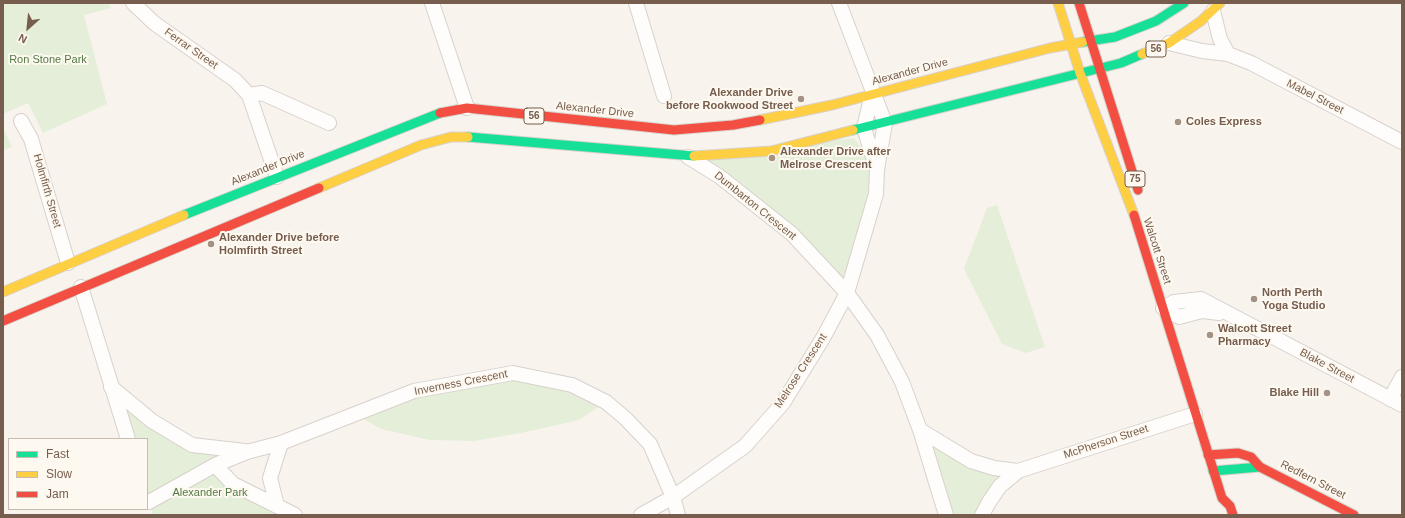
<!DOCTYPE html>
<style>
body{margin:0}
#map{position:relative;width:1405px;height:518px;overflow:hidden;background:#f8f4ed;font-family:Arial,sans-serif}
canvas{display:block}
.frame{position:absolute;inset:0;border:4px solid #765d4d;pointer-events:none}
.legend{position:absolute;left:8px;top:438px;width:140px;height:72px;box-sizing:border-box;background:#fef9f0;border:1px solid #c8bbaf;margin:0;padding:5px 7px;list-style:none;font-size:12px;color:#765d4d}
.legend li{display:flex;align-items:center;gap:8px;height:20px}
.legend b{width:20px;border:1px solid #c8bbaf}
.north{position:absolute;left:8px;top:8px;width:40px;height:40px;-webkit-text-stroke:3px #fef9f0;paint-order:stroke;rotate:207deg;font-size:11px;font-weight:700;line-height:16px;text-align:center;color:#765d4d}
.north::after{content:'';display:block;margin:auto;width:14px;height:18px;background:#765d4d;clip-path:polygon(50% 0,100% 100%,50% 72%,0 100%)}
</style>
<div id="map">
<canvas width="1405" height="518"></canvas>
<div class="frame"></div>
<ul class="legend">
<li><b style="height:5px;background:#16e098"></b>Fast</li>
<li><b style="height:5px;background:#ffcf43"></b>Slow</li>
<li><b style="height:5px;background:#f24e42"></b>Jam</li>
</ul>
<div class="north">N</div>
</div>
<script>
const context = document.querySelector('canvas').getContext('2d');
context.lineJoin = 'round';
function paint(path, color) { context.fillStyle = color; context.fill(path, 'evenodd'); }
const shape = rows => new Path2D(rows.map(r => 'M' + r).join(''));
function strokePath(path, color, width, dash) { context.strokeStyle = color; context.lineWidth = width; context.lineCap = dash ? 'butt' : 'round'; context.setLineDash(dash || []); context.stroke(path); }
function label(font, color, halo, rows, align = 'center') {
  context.font = font + ' Arial,sans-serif'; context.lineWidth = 4; context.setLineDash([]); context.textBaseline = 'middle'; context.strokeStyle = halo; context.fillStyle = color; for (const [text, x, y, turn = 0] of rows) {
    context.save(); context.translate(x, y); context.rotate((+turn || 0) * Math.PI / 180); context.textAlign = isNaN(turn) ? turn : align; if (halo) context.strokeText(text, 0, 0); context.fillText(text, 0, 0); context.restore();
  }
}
paint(shape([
 [3,3,108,3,111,8,84,15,107,104,43,133,28,103,3,114],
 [3,128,12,147,3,150],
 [854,138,877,170,847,293,792,234,687,157],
 [997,205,1045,347,1026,353,1002,344,964,269,987,208],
 [513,373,606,402,579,420,521,433,474,441,430,440,381,429,355,414,414,391],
 [111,387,192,445,247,452,216,465,295,515,153,515,147,496,147,439,128,439],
 [920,430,971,461,1018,471,982,515,946,515]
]), '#e4eed8');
const street = shape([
 [133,3,154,23,235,80,249,95,277,177],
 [432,3,467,108],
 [636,3,664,96],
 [1213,11,1220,39,1228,54],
 [1169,43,1202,51,1228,54,1251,63,1402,142],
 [872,94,864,128,877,170],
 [249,95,262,93,329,123],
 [21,121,31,139,68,263],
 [688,157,719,176,792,234,847,293,877,335,902,382,920,430,946,515],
 [81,287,128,439],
 [1163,308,1174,302,1201,299,1402,405],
 [1163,308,1179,317,1202,311,1219,313],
 [111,387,152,421,192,445,245,451],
 [1390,399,1402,377],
 [920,430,971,461,994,468,1018,471],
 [215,465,233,484,295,515],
 [149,502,215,465,247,452,281,443,414,391,513,373,572,385,606,402,625,418,650,444,673,497,678,515],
 [277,506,270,478,281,443],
 [641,515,673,497,745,446,783,403,823,338,847,293,876,194,877,170,885,123,839,3],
 [982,515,989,502,1000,486,1018,471,1195,414]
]);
const fast = shape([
 [1083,42,1115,37,1156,21,1184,3],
 [853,130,1121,63,1142,54],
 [468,137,694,156],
 [184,215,440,113],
 [1213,471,1260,467]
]);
const slow = shape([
 [1058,3,1080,73,1134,215],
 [1142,54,1169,43,1201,21,1220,3],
 [760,120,832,105,1050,48,1083,42],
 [694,156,771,151,853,130],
 [319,188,421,145,451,137,468,137],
 [3,292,184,215]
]);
const jam = shape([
 [1079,3,1138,190],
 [440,113,467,108,674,130,733,125,760,120],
 [1134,215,1222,498,1230,506,1233,515],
 [3,321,319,188],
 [1208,455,1238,453,1251,457,1260,467,1354,515]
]);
strokePath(street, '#d7d1cb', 16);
strokePath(fast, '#d8d1cb', 11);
strokePath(slow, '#d8d1cb', 11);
strokePath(jam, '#d8d1cb', 11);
strokePath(street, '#fefdfc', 14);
strokePath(fast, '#16e098', 9);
strokePath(slow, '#ffcf43', 9);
strokePath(jam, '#f24e42', 9);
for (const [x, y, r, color] of [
 [801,99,4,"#a49285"],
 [1178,122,4,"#a49285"],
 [772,158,4,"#a49285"],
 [211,244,4,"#a49285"],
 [1254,299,4,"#a49285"],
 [1210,335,4,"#a49285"],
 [1327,393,4,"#a49285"]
]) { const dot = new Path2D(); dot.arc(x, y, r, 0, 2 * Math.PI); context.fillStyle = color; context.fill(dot); strokePath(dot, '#fef9f0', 1.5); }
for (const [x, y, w] of [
 [1156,49,20],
 [534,116,20],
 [1135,179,20]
]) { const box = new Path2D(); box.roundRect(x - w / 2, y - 8, w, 16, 3); context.fillStyle = '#fef9f0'; context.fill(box); strokePath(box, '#765d4d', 1); }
label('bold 10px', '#765d4d', null, [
 ["56",1156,49],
 ["56",534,116],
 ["75",1135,179]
]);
label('11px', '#765d4d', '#fef9f0', [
 ["Ferrar Street",191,49,35],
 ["Alexander Drive",910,72,-15],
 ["Mabel Street",1315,97,27],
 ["Alexander Drive",595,110,6],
 ["Alexander Drive",268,168,-22],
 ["Holmfirth Street",47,191,74],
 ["Dumbarton Crescent",755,206,39],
 ["Walcott Street",1157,251,72],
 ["Blake Street",1327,366,28],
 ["Melrose Crescent",801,371,-57],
 ["Inverness Crescent",461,383,-11],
 ["McPherson Street",1106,442,-18],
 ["Redfern Street",1313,480,27]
]);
label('11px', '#547b45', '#fef9f0', [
 ["Ron Stone Park",48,60],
 ["Alexander Park",210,493]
]);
label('bold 11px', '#765d4d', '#fef9f0', [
 ["Alexander Drive",793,93,"right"],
 ["before Rookwood Street",793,106,"right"],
 ["Coles Express",1186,122],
 ["Alexander Drive after",780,152],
 ["Melrose Crescent",780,165],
 ["Alexander Drive before",219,238],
 ["Holmfirth Street",219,251],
 ["North Perth",1262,293],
 ["Yoga Studio",1262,306],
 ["Walcott Street",1218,329],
 ["Pharmacy",1218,342],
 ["Blake Hill",1319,393,"right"]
], 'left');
</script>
